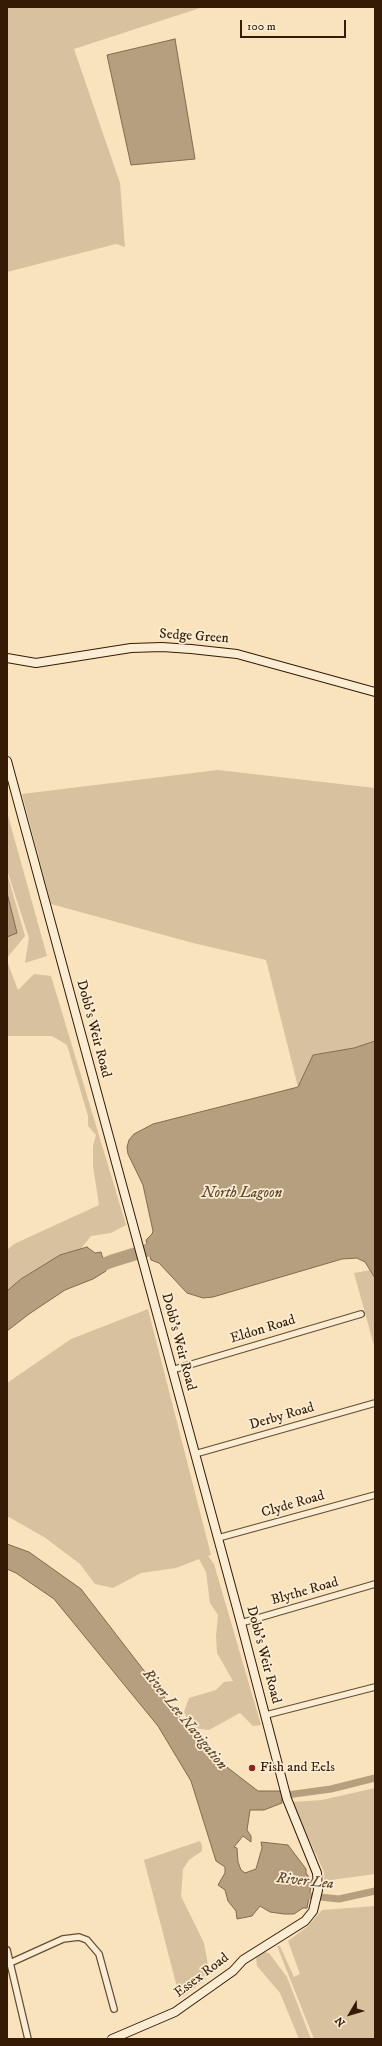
<!DOCTYPE html>
<style>
body{margin:0}
#map{position:relative;width:382px;height:2046px;overflow:hidden;background:#f9e3bd;font-family:"IM FELL DW Pica",serif}
canvas{display:block}
.frame{position:absolute;inset:0;border:8px solid #351b06;pointer-events:none}
.north{position:absolute;left:330px;top:1994px;width:40px;height:40px;-webkit-text-stroke:3px #fbedd4;paint-order:stroke;rotate:232deg;font-size:11px;font-weight:700;line-height:16px;text-align:center;color:#351b06}
.north::after{content:'';display:block;margin:auto;width:14px;height:18px;background:#351b06;clip-path:polygon(50% 0,100% 100%,50% 72%,0 100%)}
.scale{position:absolute;left:240px;top:20px;width:106px;height:18px;box-sizing:border-box;border:2px solid #351b06;border-top:0;padding-left:5px;font-size:12px;line-height:14px;white-space:nowrap;color:#351b06;-webkit-text-stroke:3px #fbedd4;paint-order:stroke}
</style>
<div id="map">
<canvas width="382" height="2046"></canvas>
<div class="frame"></div>
<div class="north">N</div>
<div class="scale">100 m</div>
</div>
<script>
const context = document.querySelector('canvas').getContext('2d');
context.lineJoin = 'round';
function paint(path, color) { context.fillStyle = color; context.fill(path, 'evenodd'); }
const shape = rows => new Path2D(rows.map(r => 'M' + r).join(''));
function strokePath(path, color, width, dash) { context.strokeStyle = color; context.lineWidth = width; context.lineCap = dash ? 'butt' : 'round'; context.setLineDash(dash || []); context.stroke(path); }
function label(font, color, halo, rows, align = 'center') {
  context.font = font + ' "IM FELL DW Pica",serif'; context.lineWidth = 3.5; context.setLineDash([]); context.textBaseline = 'middle'; context.strokeStyle = halo; context.fillStyle = color; for (const [text, x, y, turn = 0] of rows) {
    context.save(); context.translate(x, y); context.rotate((+turn || 0) * Math.PI / 180); context.textAlign = isNaN(turn) ? turn : align; if (halo) context.strokeText(text, 0, 0); context.fillText(text, 0, 0); context.restore();
  }
}
paint(shape([
 [7,7,203,7,74,49,120,183,125,247,116,244,7,272],
 [218,770,375,788,375,1041,354,1048,313,1055,298,1087,266,960,193,943,51,904,22,794],
 [7,812,47,956,25,963,29,938,7,870],
 [7,873,25,936,7,958],
 [7,961,18,990,34,974,51,976,126,1225,111,1233,91,1236,80,1250,60,1256,21,1279,7,1291,7,1250,14,1244,99,1205,93,1166,93,1146,96,1135,88,1126,88,1116,67,1045,52,1036,7,1036],
 [371,1270,375,1278,375,1349,354,1273],
 [148,1309,211,1555,208,1556,214,1564,261,1725,253,1726,240,1713,209,1730,193,1728,184,1712,189,1698,216,1690,224,1682,233,1681,217,1653,216,1636,218,1615,210,1603,206,1572,199,1559,176,1568,141,1573,113,1588,95,1584,80,1564,44,1537,7,1516,7,1383,71,1339],
 [375,1788,375,1874,324,1881,324,1872,292,1802,322,1800],
 [200,1841,202,1845,202,1851,189,1860,183,1869,181,1896,204,1943,209,1970,206,1979,180,1999,144,1860],
 [375,1906,375,2039,314,2039,277,1946,280,1946,294,1977,300,1974,288,1941,308,1926,322,1910],
 [264,1952,269,1953,287,1977,311,2039,299,2039,280,1993,257,1966,256,1957]
]), '#d8c19e');
const water = shape([
 [175,39,195,159,131,165,107,55,175,39],
 [7,893,17,933,7,937,7,893],
 [375,1041,375,1278,365,1262,357,1258,342,1259,213,1297,203,1298,187,1293,159,1263,151,1260,146,1240,152,1234,153,1231,143,1185,128,1154,127,1147,129,1140,134,1134,153,1124,298,1087,313,1055,354,1048,375,1041],
 [87,1247,95,1253,101,1252,103,1259,101,1262,104,1265,106,1271,93,1279,65,1290,29,1314,7,1331,7,1291,21,1279,60,1255,87,1247],
 [7,1544,29,1552,81,1589,206,1751,258,1791,280,1791,282,1803,264,1810,250,1810,247,1830,251,1836,251,1842,243,1836,234,1847,237,1848,238,1862,241,1870,245,1873,256,1869,262,1848,261,1842,288,1845,306,1869,306,1873,312,1881,307,1908,303,1908,294,1914,284,1914,270,1912,260,1906,252,1916,237,1919,236,1911,228,1901,225,1890,218,1885,225,1873,225,1867,216,1861,191,1781,158,1726,54,1599,16,1573,7,1569,7,1544]
]);
paint(water, '#b69f7f');
strokePath(water, '#826a4f', 1);
strokePath(shape([
 [272,1797,331,1789,375,1778],
 [300,1895,339,1899,375,1891]
]), '#b69f7f', 7);
strokePath(shape([
 [87,1271,112,1261,148,1250]
]), '#b69f7f', 13);
const street = shape([
 [172,1370,361,1314],
 [195,1454,375,1403],
 [218,1538,375,1495],
 [241,1623,375,1584],
 [266,1715,375,1687],
 [7,1950,28,2039],
 [10,1963,63,1939,79,1937,87,1940,99,1954,114,2009]
]);
const secondary = shape([
 [7,658,36,663,131,648,162,647,191,649,237,654,375,692],
 [7,761,241,1623,287,1799,317,1873,318,1890,313,1911,305,1921,243,1960,233,1971,175,2012,112,2039]
]);
strokePath(street, '#664d34', 8);
strokePath(secondary, '#351b06', 10);
strokePath(street, '#fbedd4', 5.5);
strokePath(secondary, '#fbedd4', 8);
for (const [x, y, r, color] of [
 [252,1768,4,"#8f2418"]
]) { const dot = new Path2D(); dot.arc(x, y, r, 0, 2 * Math.PI); context.fillStyle = color; context.fill(dot); strokePath(dot, '#fbedd4', 1.5); }
label('14px', '#351b06', '#fbedd4', [
 ["Sedge Green",194,637,4],
 ["Dobb's Weir Road",93,1029,75],
 ["Eldon Road",263,1330,-17],
 ["Dobb's Weir Road",178,1342,75],
 ["Derby Road",282,1417,-16],
 ["Clyde Road",293,1505,-16],
 ["Blythe Road",305,1592,-16],
 ["Dobb's Weir Road",263,1655,75],
 ["Essex Road",202,1976,-37]
]);
label('14px', '#351b06', '#fbedd4', [
 ["Fish and Eels",260,1768]
], 'left');
label('italic 15px', '#624930', '#fbedd4', [
 ["North Lagoon",242,1194],
 ["River Lee Navigation",184,1720,51],
 ["River Lea",305,1882,6]
]);
</script>
